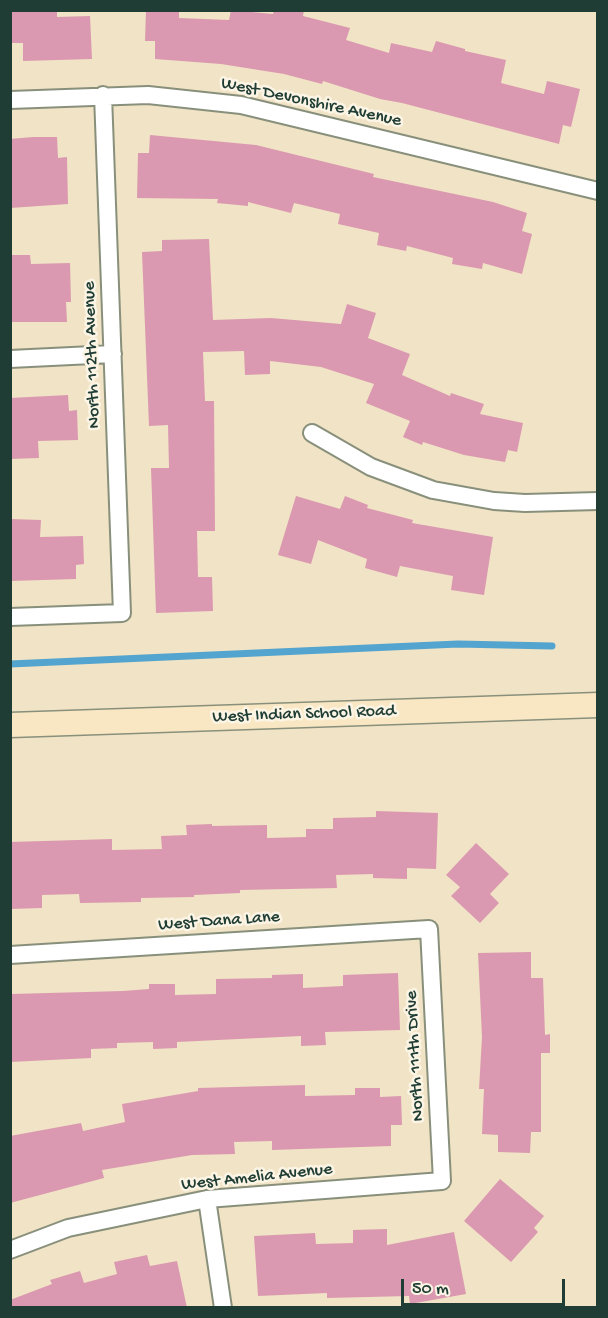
<!DOCTYPE html>
<style>
body{margin:0}
#map{position:relative;width:608px;height:1318px;overflow:hidden;background:#f1e3c5;font-family:"Gochi Hand",sans-serif}
canvas{display:block}
.frame{position:absolute;inset:0;border:12px solid #1f3d34;pointer-events:none}
.scale{position:absolute;left:401px;top:1279px;width:164px;height:27px;box-sizing:border-box;border:3px solid #1f3d34;border-top:0;padding-left:8px;font-size:18px;line-height:21px;white-space:nowrap;color:#1f3d34;-webkit-text-stroke:4px #fcf5e5;paint-order:stroke}
</style>
<div id="map">
<canvas width="608" height="1318"></canvas>
<div class="frame"></div>
<div class="scale">50 m</div>
</div>
<script>
const context = document.querySelector('canvas').getContext('2d');
context.lineJoin = 'round';
const shape = rows => new Path2D(rows.map(r => 'M' + r).join(''));
function strokePath(path, color, width, dash) { context.strokeStyle = color; context.lineWidth = width; context.lineCap = dash ? 'butt' : 'round'; context.setLineDash(dash || []); context.stroke(path); }
function paint(path, color) { context.fillStyle = color; context.fill(path, 'evenodd'); }
function label(font, color, halo, rows, align = 'center') {
  context.font = font + ' "Gochi Hand",sans-serif'; context.lineWidth = 5; context.setLineDash([]); context.textBaseline = 'middle'; context.strokeStyle = halo; context.fillStyle = color; for (const [text, x, y, turn = 0] of rows) {
    context.save(); context.translate(x, y); context.rotate((+turn || 0) * Math.PI / 180); context.textAlign = isNaN(turn) ? turn : align; if (halo) context.strokeText(text, 0, 0); context.fillText(text, 0, 0); context.restore();
  }
}
strokePath(shape([
 [10,664,458,644,552,646]
]), '#53a4ce', 7);
paint(shape([
 [10,10,57,10,57,17,90,16,92,59,23,61,23,43,10,43],
 [146,10,179,10,179,18,229,20,231,10,273,14,274,10,304,10,303,16,350,28,346,40,389,53,391,43,432,52,436,41,465,49,465,51,506,60,501,83,544,94,547,81,580,89,571,127,563,125,559,144,402,103,380,99,323,81,322,84,284,74,221,64,155,59,155,41,145,41],
 [150,135,256,145,374,174,373,177,493,202,527,213,522,231,532,234,522,274,483,263,482,269,452,264,453,258,407,246,406,251,377,245,379,233,338,224,340,214,294,203,291,213,248,202,248,206,217,203,218,199,137,198,138,153,149,153],
 [33,137,57,137,58,158,67,157,68,204,10,208,10,139],
 [209,239,213,320,271,318,341,324,347,304,376,313,368,338,410,354,402,375,450,396,451,393,484,404,480,414,523,423,517,452,508,450,505,462,464,455,423,442,422,445,403,437,410,421,366,403,374,384,321,367,270,361,270,374,245,375,244,351,203,352,205,401,214,401,215,531,197,531,198,577,212,577,213,611,156,613,151,468,169,468,168,425,149,426,142,252,162,251,162,240],
 [10,255,30,255,31,264,70,263,71,302,66,302,67,322,10,322],
 [68,395,69,411,77,410,78,440,38,441,39,458,10,459,10,398],
 [296,496,340,509,345,496,368,505,367,508,413,520,412,523,493,537,484,595,451,590,453,576,400,566,397,577,365,568,367,559,318,540,311,564,278,555],
 [10,519,41,520,40,537,83,536,84,564,76,565,76,579,10,581],
 [376,811,438,813,436,869,407,868,407,879,373,878,373,874,336,875,337,888,240,890,240,893,194,895,194,897,141,898,141,902,80,903,79,894,42,895,42,908,10,909,10,842,112,839,112,850,162,849,161,836,187,835,186,825,212,824,212,826,267,825,267,838,306,837,306,829,333,829,333,818,376,817],
 [476,843,509,874,490,894,499,903,480,923,451,896,460,887,446,875],
 [531,952,531,978,543,978,545,1035,550,1034,550,1053,541,1053,541,1132,531,1132,530,1153,498,1152,498,1135,482,1134,484,1089,479,1089,482,1037,478,953],
 [398,973,400,1030,325,1032,326,1045,301,1046,301,1036,177,1042,177,1048,153,1049,153,1042,117,1043,117,1048,91,1049,91,1058,10,1062,11,994,123,991,149,989,149,984,175,984,175,995,216,994,216,979,272,978,272,975,303,974,303,988,343,986,343,975],
 [305,1085,305,1096,355,1095,355,1088,380,1088,380,1097,401,1096,402,1125,391,1125,391,1146,272,1150,272,1141,234,1142,235,1154,192,1155,102,1170,104,1178,10,1203,10,1136,81,1123,83,1131,125,1122,122,1104,198,1091,198,1088],
 [500,1179,544,1216,534,1228,538,1232,511,1262,464,1221],
 [387,1229,387,1245,454,1232,466,1294,410,1304,409,1296,327,1298,327,1293,258,1296,254,1236,315,1233,316,1244,353,1243,353,1230],
 [147,1255,150,1266,177,1261,187,1308,10,1308,10,1300,52,1284,50,1280,80,1271,84,1283,117,1274,114,1262]
]), '#da99b0');
const street = shape([
 [10,100,148,95,241,105,598,191],
 [10,359,113,354],
 [312,433,371,467,433,490,494,501,525,503,598,501],
 [10,617,122,613,103,95],
 [10,955,429,929,442,1181,207,1199,68,1228,10,1250],
 [207,1199,223,1308]
]);
const secondary = shape([
 [10,725,598,705]
]);
strokePath(street, '#88907c', 20);
strokePath(secondary, '#88907c', 27);
strokePath(street, '#fff', 16);
strokePath(secondary, '#f9e7c3', 24);
label('18px', '#1f3d34', '#fcf5e5', [
 ["West Devonshire Avenue",311,103,12],
 ["North 112th Avenue",93,355,-92],
 ["West Indian School Road",304,715,-2],
 ["West Dana Lane",219,922,-4],
 ["North 111th Drive",416,1056,-93],
 ["West Amelia Avenue",257,1178,-6]
]);
</script>
